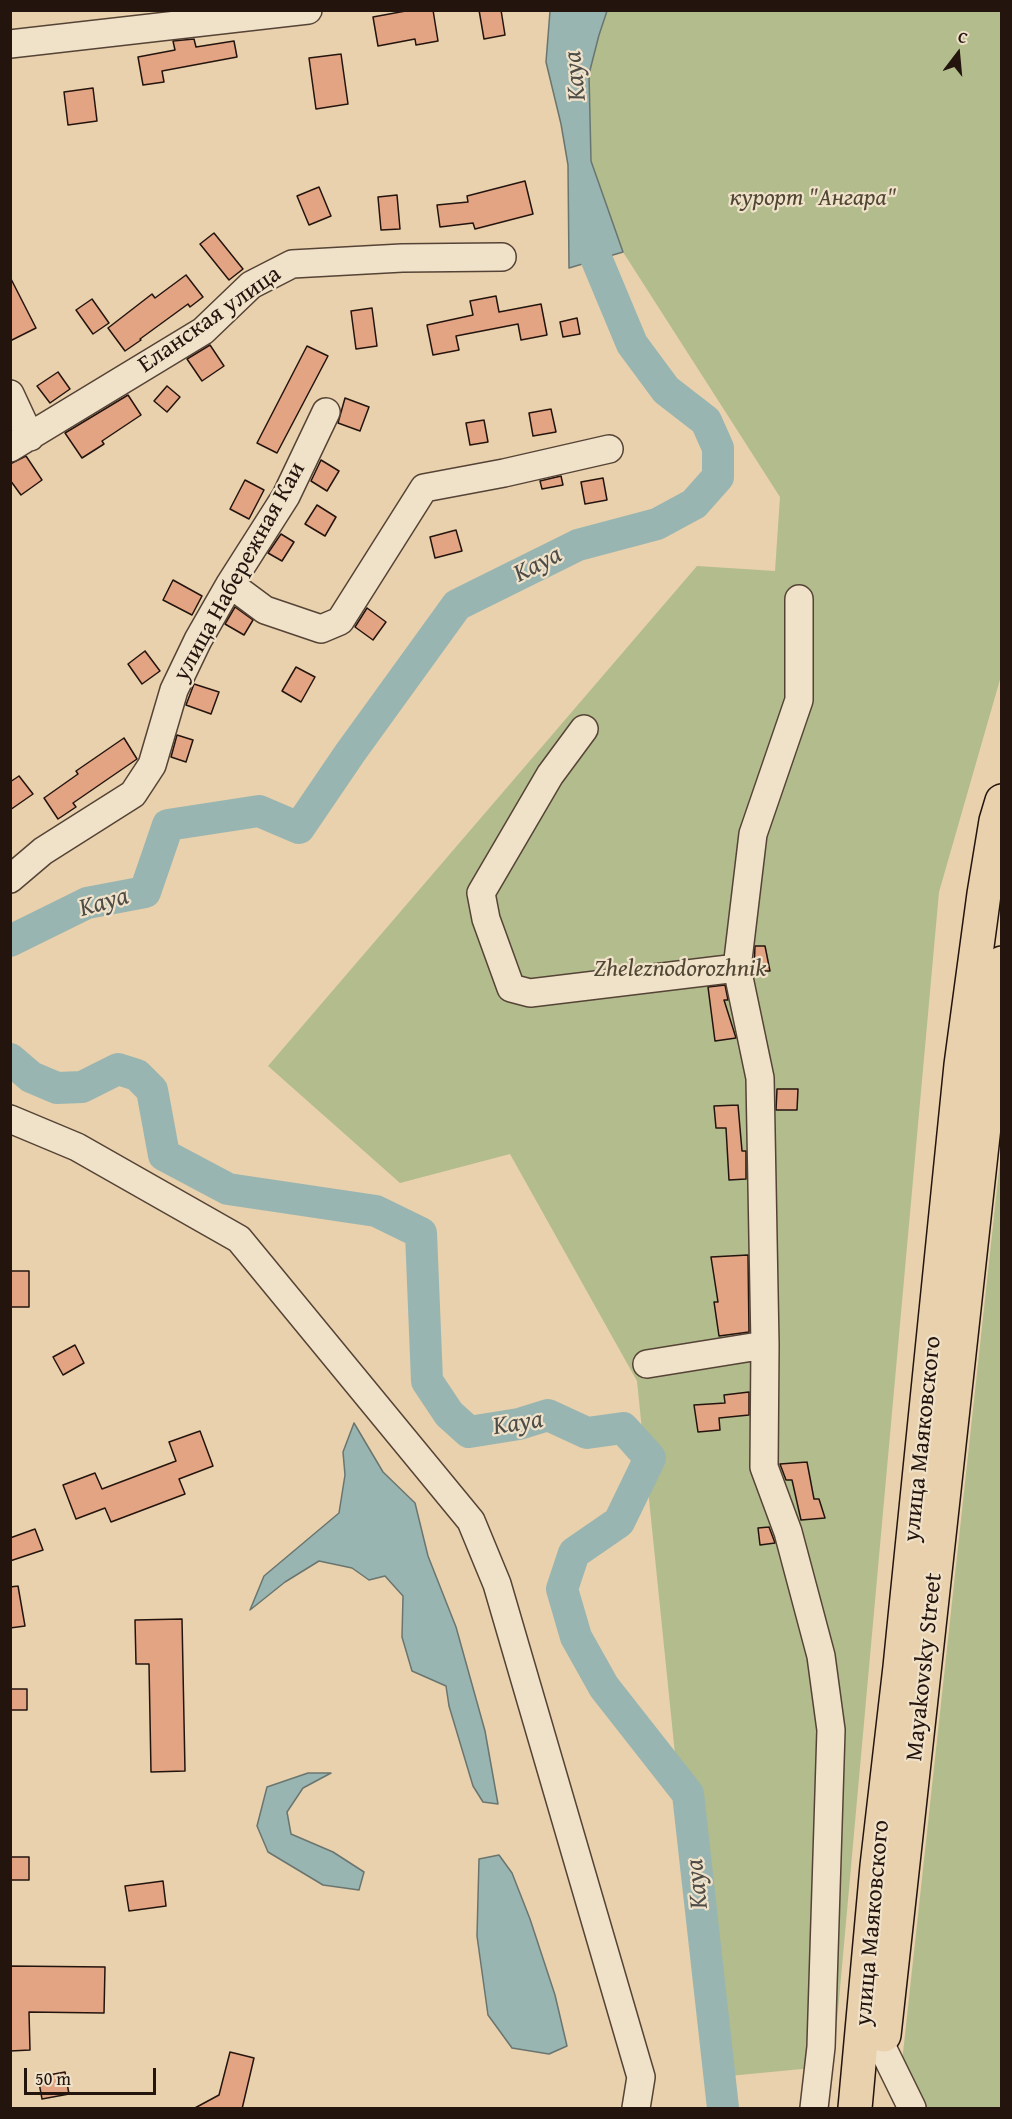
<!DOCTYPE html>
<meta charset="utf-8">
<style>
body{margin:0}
#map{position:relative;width:1012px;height:2119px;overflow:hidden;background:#e8d1ac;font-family:"Gentium Book Plus",serif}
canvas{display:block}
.frame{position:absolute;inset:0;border:12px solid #24140e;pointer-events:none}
.north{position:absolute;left:928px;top:24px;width:60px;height:60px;-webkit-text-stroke:4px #f0e1c9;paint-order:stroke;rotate:16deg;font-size:16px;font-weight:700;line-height:24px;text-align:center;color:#24140e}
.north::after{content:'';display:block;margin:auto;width:21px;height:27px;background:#24140e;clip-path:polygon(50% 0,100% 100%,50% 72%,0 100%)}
.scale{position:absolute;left:24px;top:2068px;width:132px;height:27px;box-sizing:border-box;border:3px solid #24140e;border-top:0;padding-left:8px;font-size:18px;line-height:21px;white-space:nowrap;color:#24140e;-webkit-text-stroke:4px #f0e1c9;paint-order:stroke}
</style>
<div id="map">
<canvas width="1012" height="2119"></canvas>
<div class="frame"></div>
<div class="north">С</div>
<div class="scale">50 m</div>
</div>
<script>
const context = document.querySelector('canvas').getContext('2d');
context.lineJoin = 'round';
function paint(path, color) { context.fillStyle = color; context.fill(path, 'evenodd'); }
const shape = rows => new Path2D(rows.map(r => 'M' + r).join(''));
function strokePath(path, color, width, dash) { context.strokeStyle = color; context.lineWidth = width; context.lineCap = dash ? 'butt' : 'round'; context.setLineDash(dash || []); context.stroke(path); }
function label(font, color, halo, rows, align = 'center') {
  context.font = font + ' "Gentium Book Plus",serif'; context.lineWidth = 4.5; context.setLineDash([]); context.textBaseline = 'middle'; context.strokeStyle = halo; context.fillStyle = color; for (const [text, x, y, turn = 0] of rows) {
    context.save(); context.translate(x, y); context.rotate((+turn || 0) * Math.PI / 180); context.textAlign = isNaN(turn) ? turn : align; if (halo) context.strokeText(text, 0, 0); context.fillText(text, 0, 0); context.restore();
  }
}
paint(shape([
 [607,11,1001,11,1001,676,939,892,833,2066,708,2078,637,1381,510,1154,400,1183,268,1066,697,566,775,571,780,497,623,252,591,161,589,74,599,35],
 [1001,1152,1001,2108,897,2108]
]), '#b2bc8d');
const water = shape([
 [550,11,607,11,599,35,589,74,591,161,623,252,569,268,568,165,561,124,546,62,550,11],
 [354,1423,383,1472,415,1503,428,1556,456,1627,485,1731,498,1804,483,1802,473,1786,449,1706,446,1686,412,1671,402,1637,403,1596,385,1576,369,1580,352,1568,319,1561,285,1582,250,1610,264,1576,339,1513,345,1475,343,1452,354,1423],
 [308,1773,331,1773,303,1788,287,1812,291,1834,333,1852,364,1872,359,1890,323,1885,268,1852,257,1826,267,1787,308,1773],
 [499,1855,512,1873,530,1919,555,1995,567,2046,549,2054,512,2048,488,2015,477,1936,479,1859,499,1855]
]);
paint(water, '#99b5b1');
strokePath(water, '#6a7570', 1.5);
strokePath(shape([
 [10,941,87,903,145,892,168,825,259,811,299,828,350,753,457,605,578,545,657,524,694,504,718,477,718,448,706,421,666,390,632,344,594,253,590,217],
 [10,1059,31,1077,57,1088,82,1087,118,1069,137,1075,152,1090,164,1155,228,1189,376,1211,421,1233,427,1381,449,1414,469,1432,519,1424,548,1415,587,1433,623,1428,650,1458,619,1522,574,1553,562,1589,576,1637,604,1687,688,1794,723,2108]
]), '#99b5b1', 32);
const building = shape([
 [411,10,433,10,438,41,416,45,415,39,378,46,373,17,411,10],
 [479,10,501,10,505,35,484,39,479,10],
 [194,39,196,47,234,41,237,57,162,71,164,82,143,85,138,57,175,50,173,41,194,39],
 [341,54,348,104,316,109,309,58,341,54],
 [93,88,97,121,68,125,64,92,93,88],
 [525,181,533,214,475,229,473,223,440,227,437,205,468,202,467,196,525,181],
 [319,187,331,216,309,225,297,196,319,187],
 [397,195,400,229,381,230,378,197,397,195],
 [214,233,243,269,229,280,200,244,214,233],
 [186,275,203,297,190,307,188,304,140,339,141,340,125,351,108,328,152,294,155,298,186,275],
 [10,277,36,328,10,341,10,277],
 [496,296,499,312,541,304,547,335,521,340,518,324,456,336,459,350,433,355,427,325,473,315,470,301,496,296],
 [92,299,109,323,93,334,76,310,92,299],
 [372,308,377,346,356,349,351,311,372,308],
 [577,318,580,334,563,337,560,322,577,318],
 [210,345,224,366,202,381,187,359,210,345],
 [307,346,328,356,277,453,257,443,307,346],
 [58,372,70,389,50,403,37,386,58,372],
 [167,386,180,397,167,412,154,401,167,386],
 [128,395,141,415,102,441,104,444,82,458,65,433,128,395],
 [345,398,369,407,360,431,338,423,345,398],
 [551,409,556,432,533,436,529,413,551,409],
 [484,420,488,442,470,445,466,423,484,420],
 [26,456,42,480,21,495,10,480,10,464,26,456],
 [321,460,339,471,327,491,311,481,321,460],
 [561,476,563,485,542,489,540,481,561,476],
 [603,478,607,500,585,504,581,482,603,478],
 [245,480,264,490,249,519,230,509,245,480],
 [317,505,336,517,325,536,305,524,317,505],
 [456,530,462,551,435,558,430,537,456,530],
 [281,534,294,542,282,561,268,553,281,534],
 [173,580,202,596,192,615,163,600,173,580],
 [235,607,253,620,244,635,225,624,235,607],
 [367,608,386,622,373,640,355,627,367,608],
 [145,651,160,671,142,684,128,664,145,651],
 [296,667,315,677,301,702,282,691,296,667],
 [194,684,219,692,211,714,186,705,194,684],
 [177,735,193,740,186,762,171,757,177,735],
 [124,738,137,759,73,803,76,807,58,819,44,798,78,774,76,771,124,738],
 [19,776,33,794,10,810,10,782,19,776],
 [755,946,765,946,770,971,754,971,755,946],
 [725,985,728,1000,724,1000,736,1038,715,1041,708,987,725,985],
 [777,1089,798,1089,797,1110,776,1110,777,1089],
 [738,1105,742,1151,746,1151,746,1179,729,1180,726,1128,716,1128,714,1106,738,1105],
 [748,1255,749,1332,719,1336,714,1302,718,1302,711,1257,748,1255],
 [10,1271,29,1271,29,1307,10,1307,10,1271],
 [75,1345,84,1363,63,1375,53,1357,75,1345],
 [749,1392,749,1415,719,1418,720,1430,698,1432,694,1405,725,1403,724,1395,749,1392],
 [200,1431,213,1466,179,1479,185,1494,111,1522,105,1508,76,1519,63,1485,95,1473,102,1489,176,1461,169,1442,200,1431],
 [807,1462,814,1499,819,1499,825,1518,801,1520,792,1480,786,1480,780,1464,807,1462],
 [769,1527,775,1543,760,1545,758,1528,769,1527],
 [35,1529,43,1550,10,1561,10,1538,35,1529],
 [18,1586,25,1626,10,1628,10,1587,18,1586],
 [182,1619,185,1771,151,1772,149,1664,136,1664,135,1620,182,1619],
 [10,1689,27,1689,27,1710,10,1710,10,1689],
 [10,1857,29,1857,29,1880,10,1880,10,1857],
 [163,1881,166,1906,129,1911,125,1886,163,1881],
 [10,1966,105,1967,104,2013,29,2012,30,2050,10,2051,10,1966],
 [230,2052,254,2058,242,2109,193,2109,219,2095,230,2052],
 [65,2072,69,2094,42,2099,38,2077,65,2072]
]);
paint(building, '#e3a484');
strokePath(building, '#24140e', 1.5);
const minor = shape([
 [10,44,308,10],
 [10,394,30,437],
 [10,448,203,331,251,285,292,264,402,258,502,257],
 [230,584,265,610,321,629,340,621,424,488,504,473,609,449],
 [799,599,799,700,753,834,737,968,760,1078,765,1345,764,1467,788,1532,821,1656,831,1730,821,2047,814,2108],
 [584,729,550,775,481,893,486,919,511,988,530,993,737,968],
 [10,879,43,851,133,794,152,765,174,690,198,640,230,584,286,496,326,412],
 [10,1119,77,1147,239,1239,471,1521,497,1584,641,2077,636,2108],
 [647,1364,765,1345],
 [883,2049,912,2108]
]);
const major = shape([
 [884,2035,1002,963],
 [855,2108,877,1866,900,1667,961,1065,984,894,996,821,1002,801]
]);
strokePath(minor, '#554336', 30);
strokePath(major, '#24140e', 36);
strokePath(minor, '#f0e1c9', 27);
strokePath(major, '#e8d1ac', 33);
label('italic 24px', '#4f4634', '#f0e1c9', [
 ["курорт \"Ангара\"",813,199],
 ["Zheleznodorozhnik",680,970]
]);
label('24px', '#24140e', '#f0e1c9', [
 ["Еланская улица",210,320,-35],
 ["улица Набережная Каи",240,572,-61],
 ["улица Маяковского",923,1439,-84],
 ["Mayakovsky Street",925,1667,-84],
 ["улица Маяковского",873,1923,-85]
]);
label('italic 26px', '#4d4c47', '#f0e1c9', [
 ["Kaya",576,76,-96],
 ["Kaya",538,565,-27],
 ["Kaya",104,903,-16],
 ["Kaya",518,1424,-9],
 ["Kaya",698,1884,-96]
]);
</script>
